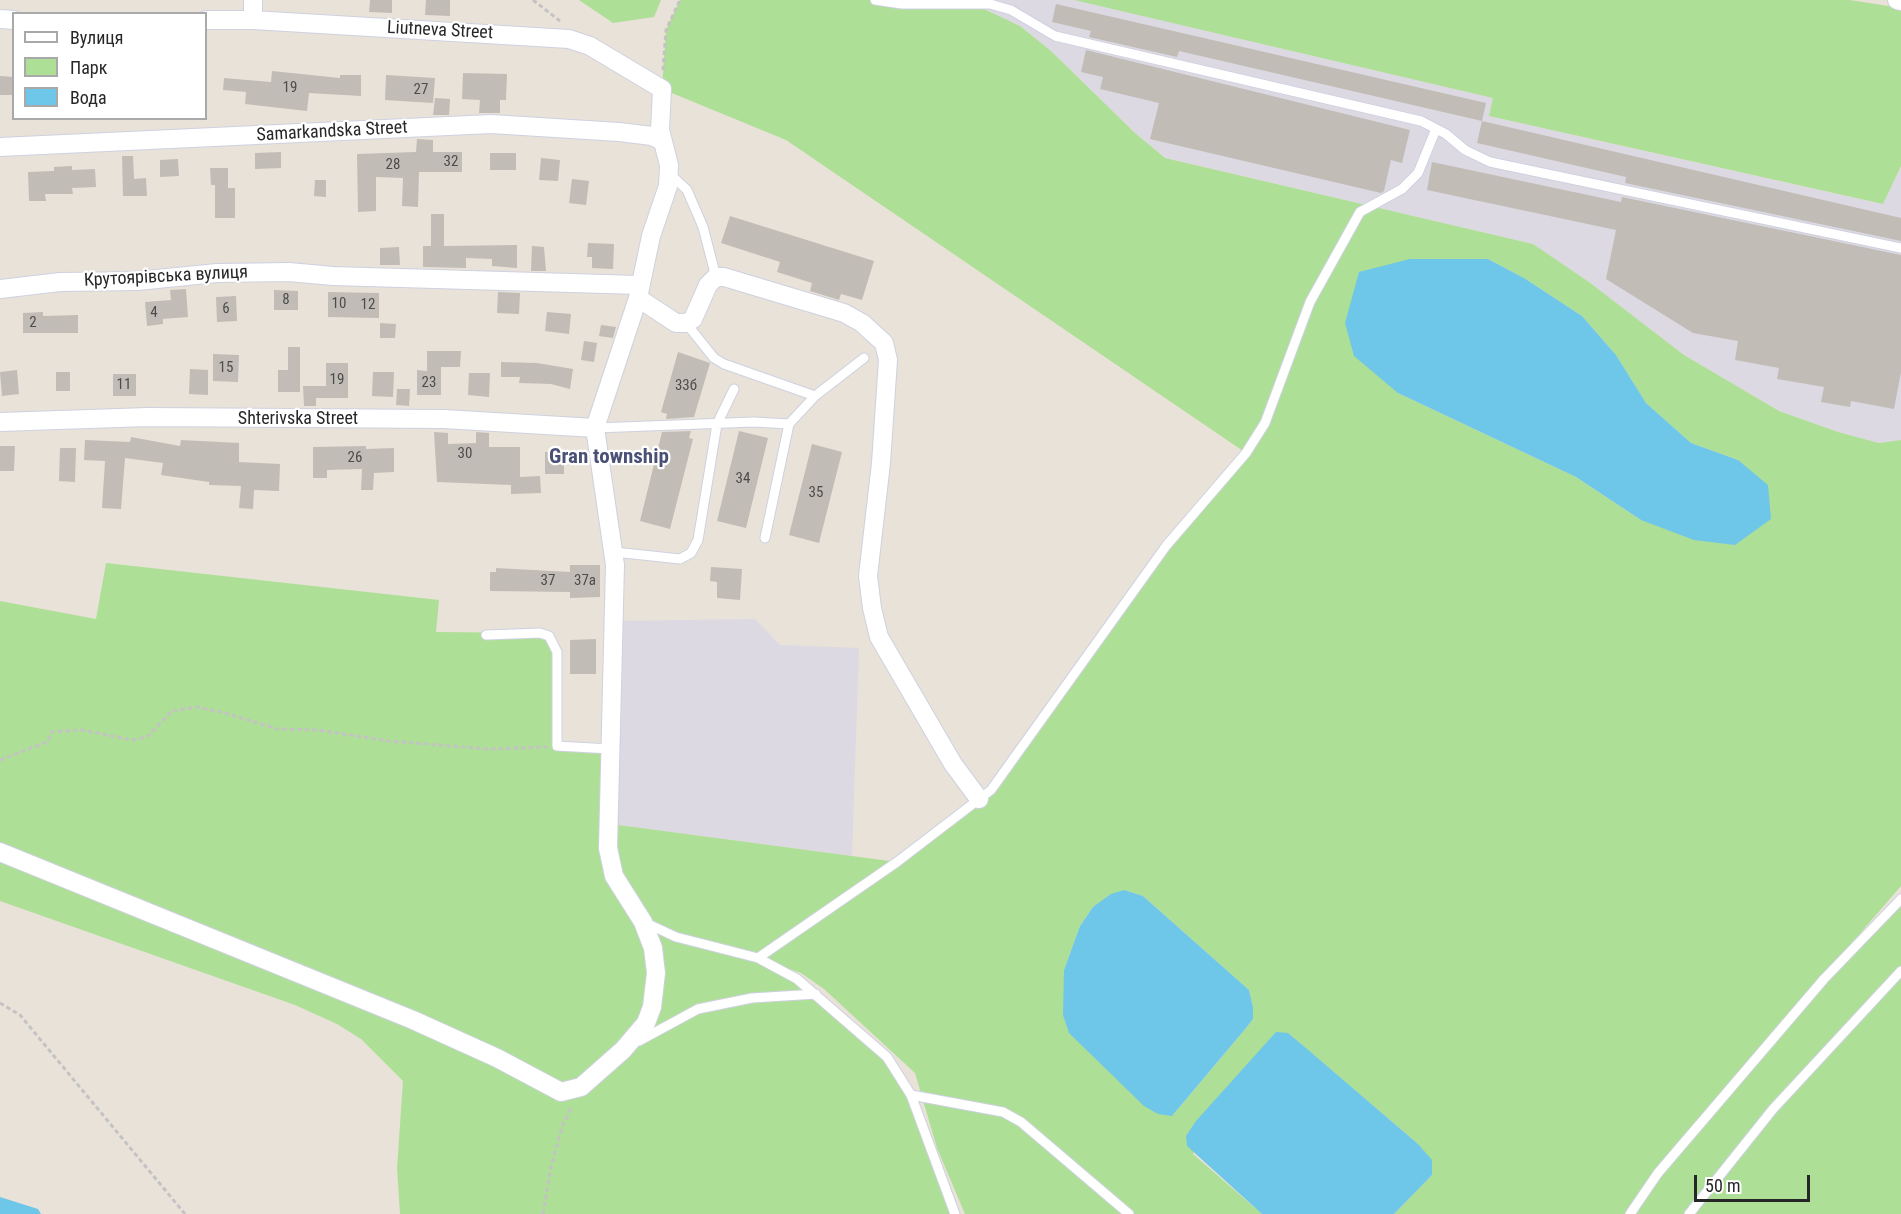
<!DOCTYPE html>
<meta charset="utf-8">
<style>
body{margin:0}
#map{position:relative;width:1901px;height:1214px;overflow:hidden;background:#e9e2d9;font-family:"Roboto Condensed",sans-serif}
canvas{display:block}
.legend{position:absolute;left:12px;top:12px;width:195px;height:108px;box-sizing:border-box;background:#fff;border:2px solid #a9a9a9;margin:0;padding:8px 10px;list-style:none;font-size:18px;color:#272727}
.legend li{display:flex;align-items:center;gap:12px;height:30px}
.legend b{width:30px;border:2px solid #a9a9a9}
.scale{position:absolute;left:1694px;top:1175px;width:116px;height:27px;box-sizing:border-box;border:3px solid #272727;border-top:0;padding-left:8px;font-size:18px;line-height:21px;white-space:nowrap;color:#272727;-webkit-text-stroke:4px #fff;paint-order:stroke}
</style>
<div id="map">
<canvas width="1901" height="1214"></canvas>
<ul class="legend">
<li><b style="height:8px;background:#fff"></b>Вулиця</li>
<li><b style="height:16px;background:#aedf96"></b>Парк</li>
<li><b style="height:16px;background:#6ec6e9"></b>Вода</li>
</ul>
<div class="scale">50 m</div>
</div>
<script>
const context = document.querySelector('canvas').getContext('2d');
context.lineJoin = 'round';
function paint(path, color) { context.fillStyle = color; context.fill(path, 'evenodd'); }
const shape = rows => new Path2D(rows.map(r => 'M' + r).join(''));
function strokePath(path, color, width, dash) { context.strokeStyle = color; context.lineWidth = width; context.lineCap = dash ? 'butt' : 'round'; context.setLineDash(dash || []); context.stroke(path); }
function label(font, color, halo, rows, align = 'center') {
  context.font = font + ' "Roboto Condensed",sans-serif'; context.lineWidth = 4.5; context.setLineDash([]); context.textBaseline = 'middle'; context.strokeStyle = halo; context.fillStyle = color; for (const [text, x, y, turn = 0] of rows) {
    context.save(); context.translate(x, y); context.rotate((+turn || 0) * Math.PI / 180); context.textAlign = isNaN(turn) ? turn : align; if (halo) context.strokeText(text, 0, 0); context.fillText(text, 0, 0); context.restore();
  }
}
paint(shape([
 [965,0,1074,0,1494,98,1489,116,1882,204,1901,166,1901,440,1879,443,1838,432,1779,411,1684,355,1589,282,1533,244,1165,158,1135,133,1051,51,1020,26],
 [755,619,780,645,859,648,852,856,610,824,613,621]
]), '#dcd9e2');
paint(shape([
 [579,0,661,0,654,17,613,23],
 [680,0,965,0,1020,26,1051,51,1135,133,1165,158,1533,244,1589,282,1684,355,1779,411,1838,432,1879,443,1901,440,1901,886,1655,1171,1625,1214,1394,1214,1432,1175,1418,1144,1288,1033,1193,1154,1262,1214,965,1214,937,1148,915,1073,824,989,801,973,763,960,797,979,887,1057,911,1095,955,1214,400,1214,397,1168,403,1081,361,1039,337,1024,295,1005,0,901,0,601,96,619,106,563,439,600,436,632,540,633,555,643,557,746,610,749,611,824,897,862,991,790,1166,546,1246,453,786,140,662,89,666,30],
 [1488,259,1524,278,1582,316,1616,355,1646,403,1691,443,1738,460,1641,520,1576,477,1398,393],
 [1124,890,1143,896,1249,990,1253,1007,1253,1019,1246,1028,1173,1115,1064,970,1080,926,1093,907],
 [1074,0,1850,0,1901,8,1901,166,1883,204,1489,116,1493,98],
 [1901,899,1901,1214,1630,1214,1658,1173,1824,979]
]), '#aedf96');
paint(shape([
 [1410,259,1488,259,1524,278,1582,316,1616,355,1646,403,1691,443,1738,460,1768,485,1771,519,1735,545,1694,540,1641,520,1576,477,1398,393,1354,356,1345,323,1359,272],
 [1124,890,1143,896,1249,990,1253,1007,1253,1019,1246,1028,1172,1116,1158,1114,1144,1106,1069,1033,1063,1015,1064,970,1080,926,1093,907,1111,894],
 [1276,1032,1288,1033,1306,1048,1418,1144,1432,1160,1432,1175,1394,1214,1262,1214,1187,1146,1186,1136,1196,1121],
 [0,1197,38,1209,41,1214,0,1214]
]), '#6ec6e9');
paint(shape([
 [370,0,392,0,392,13,369,12],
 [426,0,450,0,450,16,425,15],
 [1056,4,1486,103,1482,121,1179,51,1177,57,1089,37,1091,31,1052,22],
 [1086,50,1410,130,1402,163,1391,160,1384,191,1381,193,1150,139,1159,103,1100,89,1103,77,1081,72],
 [272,71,340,78,340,75,361,75,361,96,309,93,307,111,245,104,246,92,223,90,224,78,271,82],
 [463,73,507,74,506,100,500,100,500,113,479,113,480,100,462,99],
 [386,75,435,78,433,103,385,100],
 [0,76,14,77,14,95,0,95],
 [435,98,450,99,449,115,433,115],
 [1482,121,1901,218,1901,241,1625,183,1626,177,1477,143],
 [417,139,433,140,433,152,462,152,462,172,419,172,418,207,402,206,403,178,376,177,376,211,358,212,357,154,416,152],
 [281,152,281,168,255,169,255,153],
 [490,153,516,153,516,170,490,170],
 [122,156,133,156,134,179,146,178,147,196,123,196],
 [541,158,560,160,558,181,539,180],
 [178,159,179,176,160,177,160,160],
 [1432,162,1621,202,1622,197,1901,255,1901,372,1894,409,1851,401,1850,407,1821,402,1824,387,1777,379,1779,368,1735,360,1738,341,1693,333,1606,279,1616,230,1427,190],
 [72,166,72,170,95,169,96,187,72,188,73,194,45,194,46,201,29,201,28,172,54,171,54,167],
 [210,168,228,168,228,188,235,188,235,218,215,218,215,185,211,185],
 [572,179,589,181,586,205,569,203],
 [315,180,326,180,326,197,314,196],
 [431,214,444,214,444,246,517,245,517,268,492,266,492,259,466,258,466,268,423,267,423,246,431,246],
 [730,216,874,261,862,300,841,294,839,300,810,291,812,283,777,272,780,262,721,243],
 [588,243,614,244,613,269,592,268,592,257,587,257],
 [532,246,544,247,546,271,531,271],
 [399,247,400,265,380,265,380,248],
 [186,289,188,317,163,319,163,324,147,326,145,302,171,300,170,290],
 [274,290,298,291,298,310,274,310],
 [328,292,379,293,379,318,328,317],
 [498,292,520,293,519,314,497,313],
 [236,296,237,321,217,322,216,297],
 [43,312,43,316,78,315,78,333,23,333,23,313],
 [547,312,571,314,569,334,545,331],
 [380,323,396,324,395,338,380,338],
 [601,325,616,327,613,338,599,336],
 [584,341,597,343,594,362,581,360],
 [288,347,300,347,300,392,278,392,278,370,288,370],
 [427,351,461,351,460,367,441,367,441,395,417,395,417,370,427,371],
 [678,352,710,363,694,417,666,419,667,414,661,412],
 [213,354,239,355,238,382,213,381],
 [501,362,537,363,573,369,570,389,551,384,519,383,520,377,501,377],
 [326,363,348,363,348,398,316,398,316,406,304,406,303,386,326,386],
 [190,369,208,370,208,395,189,394],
 [17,370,19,394,2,396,0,372],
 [56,372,70,372,70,391,56,391],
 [373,372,394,372,393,397,372,396],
 [469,373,490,373,489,397,468,395],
 [113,374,136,374,136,396,113,396],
 [397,389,410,389,409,406,396,405],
 [691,431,689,438,693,439,670,529,640,521,662,432],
 [739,431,768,438,746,528,717,521],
 [434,432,448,433,448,444,476,443,476,432,489,433,489,447,520,447,520,477,540,476,541,493,511,494,511,485,437,482],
 [131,437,180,446,181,440,239,443,239,462,280,464,279,491,254,490,253,509,239,508,241,486,209,485,209,482,161,475,163,463,125,458,121,509,102,508,105,461,84,460,85,440,130,442],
 [812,444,842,452,819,543,789,535],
 [0,446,15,446,14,471,0,471],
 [366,446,366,449,394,448,394,472,374,473,373,490,361,490,362,469,327,470,327,478,313,478,313,447],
 [60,448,76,448,75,482,59,481],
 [545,452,564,452,564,474,545,474],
 [570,565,600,565,600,597,570,598,570,592,490,591,490,572,496,572,496,568,570,572],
 [711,567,742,569,740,600,717,598,717,582,710,581],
 [596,639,596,674,570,674,570,640]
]), '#c1bcb6');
const lane = shape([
 [875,0,902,4,990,4,1011,10,1055,36,1421,121,1446,134,1465,150,1490,162,1901,248],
 [670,174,687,190,703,227,716,277],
 [686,323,714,358,724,364,815,396,864,358],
 [595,428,754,422,789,424,815,396],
 [765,538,789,424],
 [614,552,680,559,691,553,698,540,717,424,734,389],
 [486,635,540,633,549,636,557,652,557,746,610,749],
 [646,923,676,937,758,958,797,979,887,1057,911,1095,955,1214],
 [758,958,897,862,991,790,1166,546,1246,453,1265,423,1310,302,1360,212,1402,189,1418,173,1436,129],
 [639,1041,698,1009,752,998,816,994],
 [911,1095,1003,1112,1021,1122,1129,1214],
 [1630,1214,1658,1173,1824,979,1901,899],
 [1689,1214,1773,1109,1901,971]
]);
const street = shape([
 [253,0,253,20],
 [1897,0,1901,1],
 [0,19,14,20],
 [0,147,491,124,619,132,652,136,662,141],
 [0,289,60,282,137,281,217,273,289,272,333,276,639,285],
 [638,298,676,323,686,323,693,319,708,285,716,277,724,277,844,313,862,323,884,343,888,360,881,463,868,576,872,608,879,637,953,764,979,799],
 [0,422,148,417,444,419,595,428],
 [0,852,413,1020,497,1058,561,1092,581,1087,623,1050,646,1023,652,1007,656,973,653,948,643,922,614,876,608,848,615,565,595,428,638,298,651,236,668,186,669,165,660,130,662,89,590,46,569,39,253,20,206,20]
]);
strokePath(lane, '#ced1e0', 11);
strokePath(street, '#ced1e0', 20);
strokePath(shape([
 [533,0,560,21],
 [663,70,666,30,680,0],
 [0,760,47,742,52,732,82,730,132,740,147,737,172,711,197,707,225,713,278,729,318,730,389,741,488,749,547,747],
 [0,1003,20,1015,185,1214],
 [543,1214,551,1167,562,1127,572,1106]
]), '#c3c3c3', 3, [4.5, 3]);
strokePath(lane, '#fff', 9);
strokePath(street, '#fff', 18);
label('15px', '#4e4c4b', null, [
 ["19",290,88],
 ["27",421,90],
 ["32",451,162],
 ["28",393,165],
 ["8",286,300],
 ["10",339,304],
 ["12",368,305],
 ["6",226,309],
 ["4",154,313],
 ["2",33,323],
 ["15",226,368],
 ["19",337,380],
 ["23",429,383],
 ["11",124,385],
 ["33б",686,386],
 ["30",465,454],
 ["26",355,458],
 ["34",743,479],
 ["35",816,493],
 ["37",548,581],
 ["37а",585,581]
]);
label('18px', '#272727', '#fff', [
 ["Liutneva Street",440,31,3],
 ["Samarkandska Street",332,132,-3],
 ["Крутоярівська вулиця",166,277,-3],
 ["Shterivska Street",298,419]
]);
label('bold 21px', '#4a5175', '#fff', [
 ["Gran township",609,458]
]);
</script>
